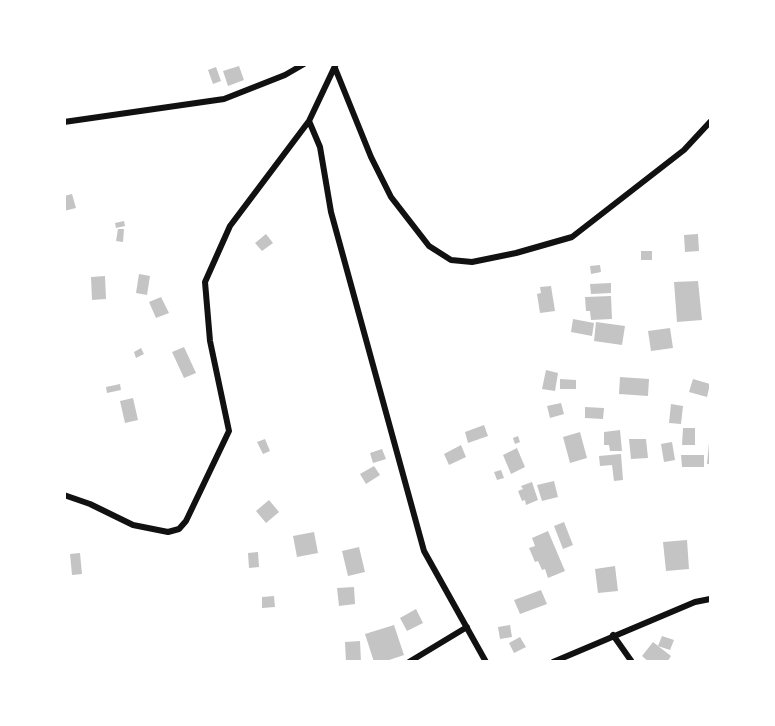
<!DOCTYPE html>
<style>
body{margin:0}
#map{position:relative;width:775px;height:726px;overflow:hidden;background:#fff;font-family:"PT Sans Narrow",sans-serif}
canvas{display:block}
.frame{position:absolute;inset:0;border:66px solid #fff;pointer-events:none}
</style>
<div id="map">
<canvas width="775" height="726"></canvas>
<div class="frame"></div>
</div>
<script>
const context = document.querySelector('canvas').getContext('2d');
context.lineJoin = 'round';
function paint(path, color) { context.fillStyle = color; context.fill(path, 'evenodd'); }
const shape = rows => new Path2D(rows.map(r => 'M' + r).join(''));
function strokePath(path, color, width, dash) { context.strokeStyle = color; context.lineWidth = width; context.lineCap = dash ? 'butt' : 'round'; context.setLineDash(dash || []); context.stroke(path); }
paint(shape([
 [239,66,244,80,228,86,223,71],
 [216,67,221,81,213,84,208,70],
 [72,194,76,208,64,211,64,196],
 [124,221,125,226,116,228,115,223],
 [118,229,124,229,123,242,116,241],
 [266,234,273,243,262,251,255,243],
 [698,234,699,251,685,252,684,235],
 [641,251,652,251,652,260,641,260],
 [600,265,601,272,591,274,590,266],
 [139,274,150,276,147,295,136,293],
 [105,276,106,299,92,300,91,277],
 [698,281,702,320,677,322,674,282],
 [611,283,611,293,591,294,590,284],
 [551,286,555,311,540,313,537,294,541,293,540,287],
 [611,296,612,319,591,320,590,311,586,311,585,297],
 [161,297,169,313,156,318,149,302],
 [573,319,594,323,592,336,571,332],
 [596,322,625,326,622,345,594,341],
 [670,328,673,348,651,351,648,331],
 [184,347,196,373,184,378,172,352],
 [141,348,144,354,136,358,134,352],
 [546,370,558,373,555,391,542,389],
 [620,377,649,379,648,396,619,394],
 [560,379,576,380,576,389,560,389],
 [693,379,710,384,707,397,689,392],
 [120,384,121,390,107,393,106,387],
 [133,398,138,420,125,423,120,401],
 [561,403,564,414,550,418,547,406],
 [671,404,683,406,681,424,669,423],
 [585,407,604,408,603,419,585,418],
 [484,425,488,436,468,443,465,432],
 [683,428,695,428,695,445,682,445],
 [620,430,622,451,610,451,609,445,604,445,604,432],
 [580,432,587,458,570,463,563,437],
 [518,436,520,442,515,444,513,438],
 [265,439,270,451,263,454,257,442],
 [629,439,646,439,648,458,631,459],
 [672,442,675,460,664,462,661,444],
 [709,443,710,443,710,464,707,464],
 [461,445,466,457,449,465,444,454],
 [517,448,525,467,511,474,503,455],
 [382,449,386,459,373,463,370,453],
 [621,454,623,480,614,481,612,465,600,466,599,456],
 [681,455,704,455,704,467,682,467],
 [374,466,380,475,366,484,360,474],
 [501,470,504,478,497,480,494,472],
 [554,481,558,497,542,501,537,485],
 [532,482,538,500,526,505,525,500,522,501,518,491,523,489,521,486],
 [269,500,279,512,266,523,256,511],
 [564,522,573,545,563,549,554,526],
 [548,531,565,571,548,578,545,569,542,570,538,561,535,562,529,548,535,546,532,538],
 [314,532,318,553,297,557,293,536],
 [687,540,689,569,666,571,663,542],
 [359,547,365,572,348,576,342,551],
 [258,552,259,567,249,568,248,553],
 [80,553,82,574,72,575,70,554],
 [615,566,618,591,598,593,595,569],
 [354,587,355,604,339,606,337,588],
 [541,590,547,604,520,614,514,600],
 [274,596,275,607,262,608,262,597],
 [416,609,423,623,407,631,400,618],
 [394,625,404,655,383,662,374,662,365,634],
 [510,625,512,637,500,639,498,627],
 [662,636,674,640,670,650,658,646],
 [520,637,526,647,514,653,509,643],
 [360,641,361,662,346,662,345,642],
 [653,642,671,656,667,662,649,662,642,656]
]), '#c4c4c4');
strokePath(shape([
 [336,64,309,121,320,147,331,212,424,551,486,662],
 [335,68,371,157,391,197,429,246,451,260,472,262,516,253,572,237,684,150,710,122],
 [64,122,224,99,285,75,304,64],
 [64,495,90,504,133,525,168,532,179,529,186,521,229,431,210,341,205,282,230,226,309,121],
 [613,635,632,662],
 [409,662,467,627],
 [553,662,695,602,710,599]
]), '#111', 6);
</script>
